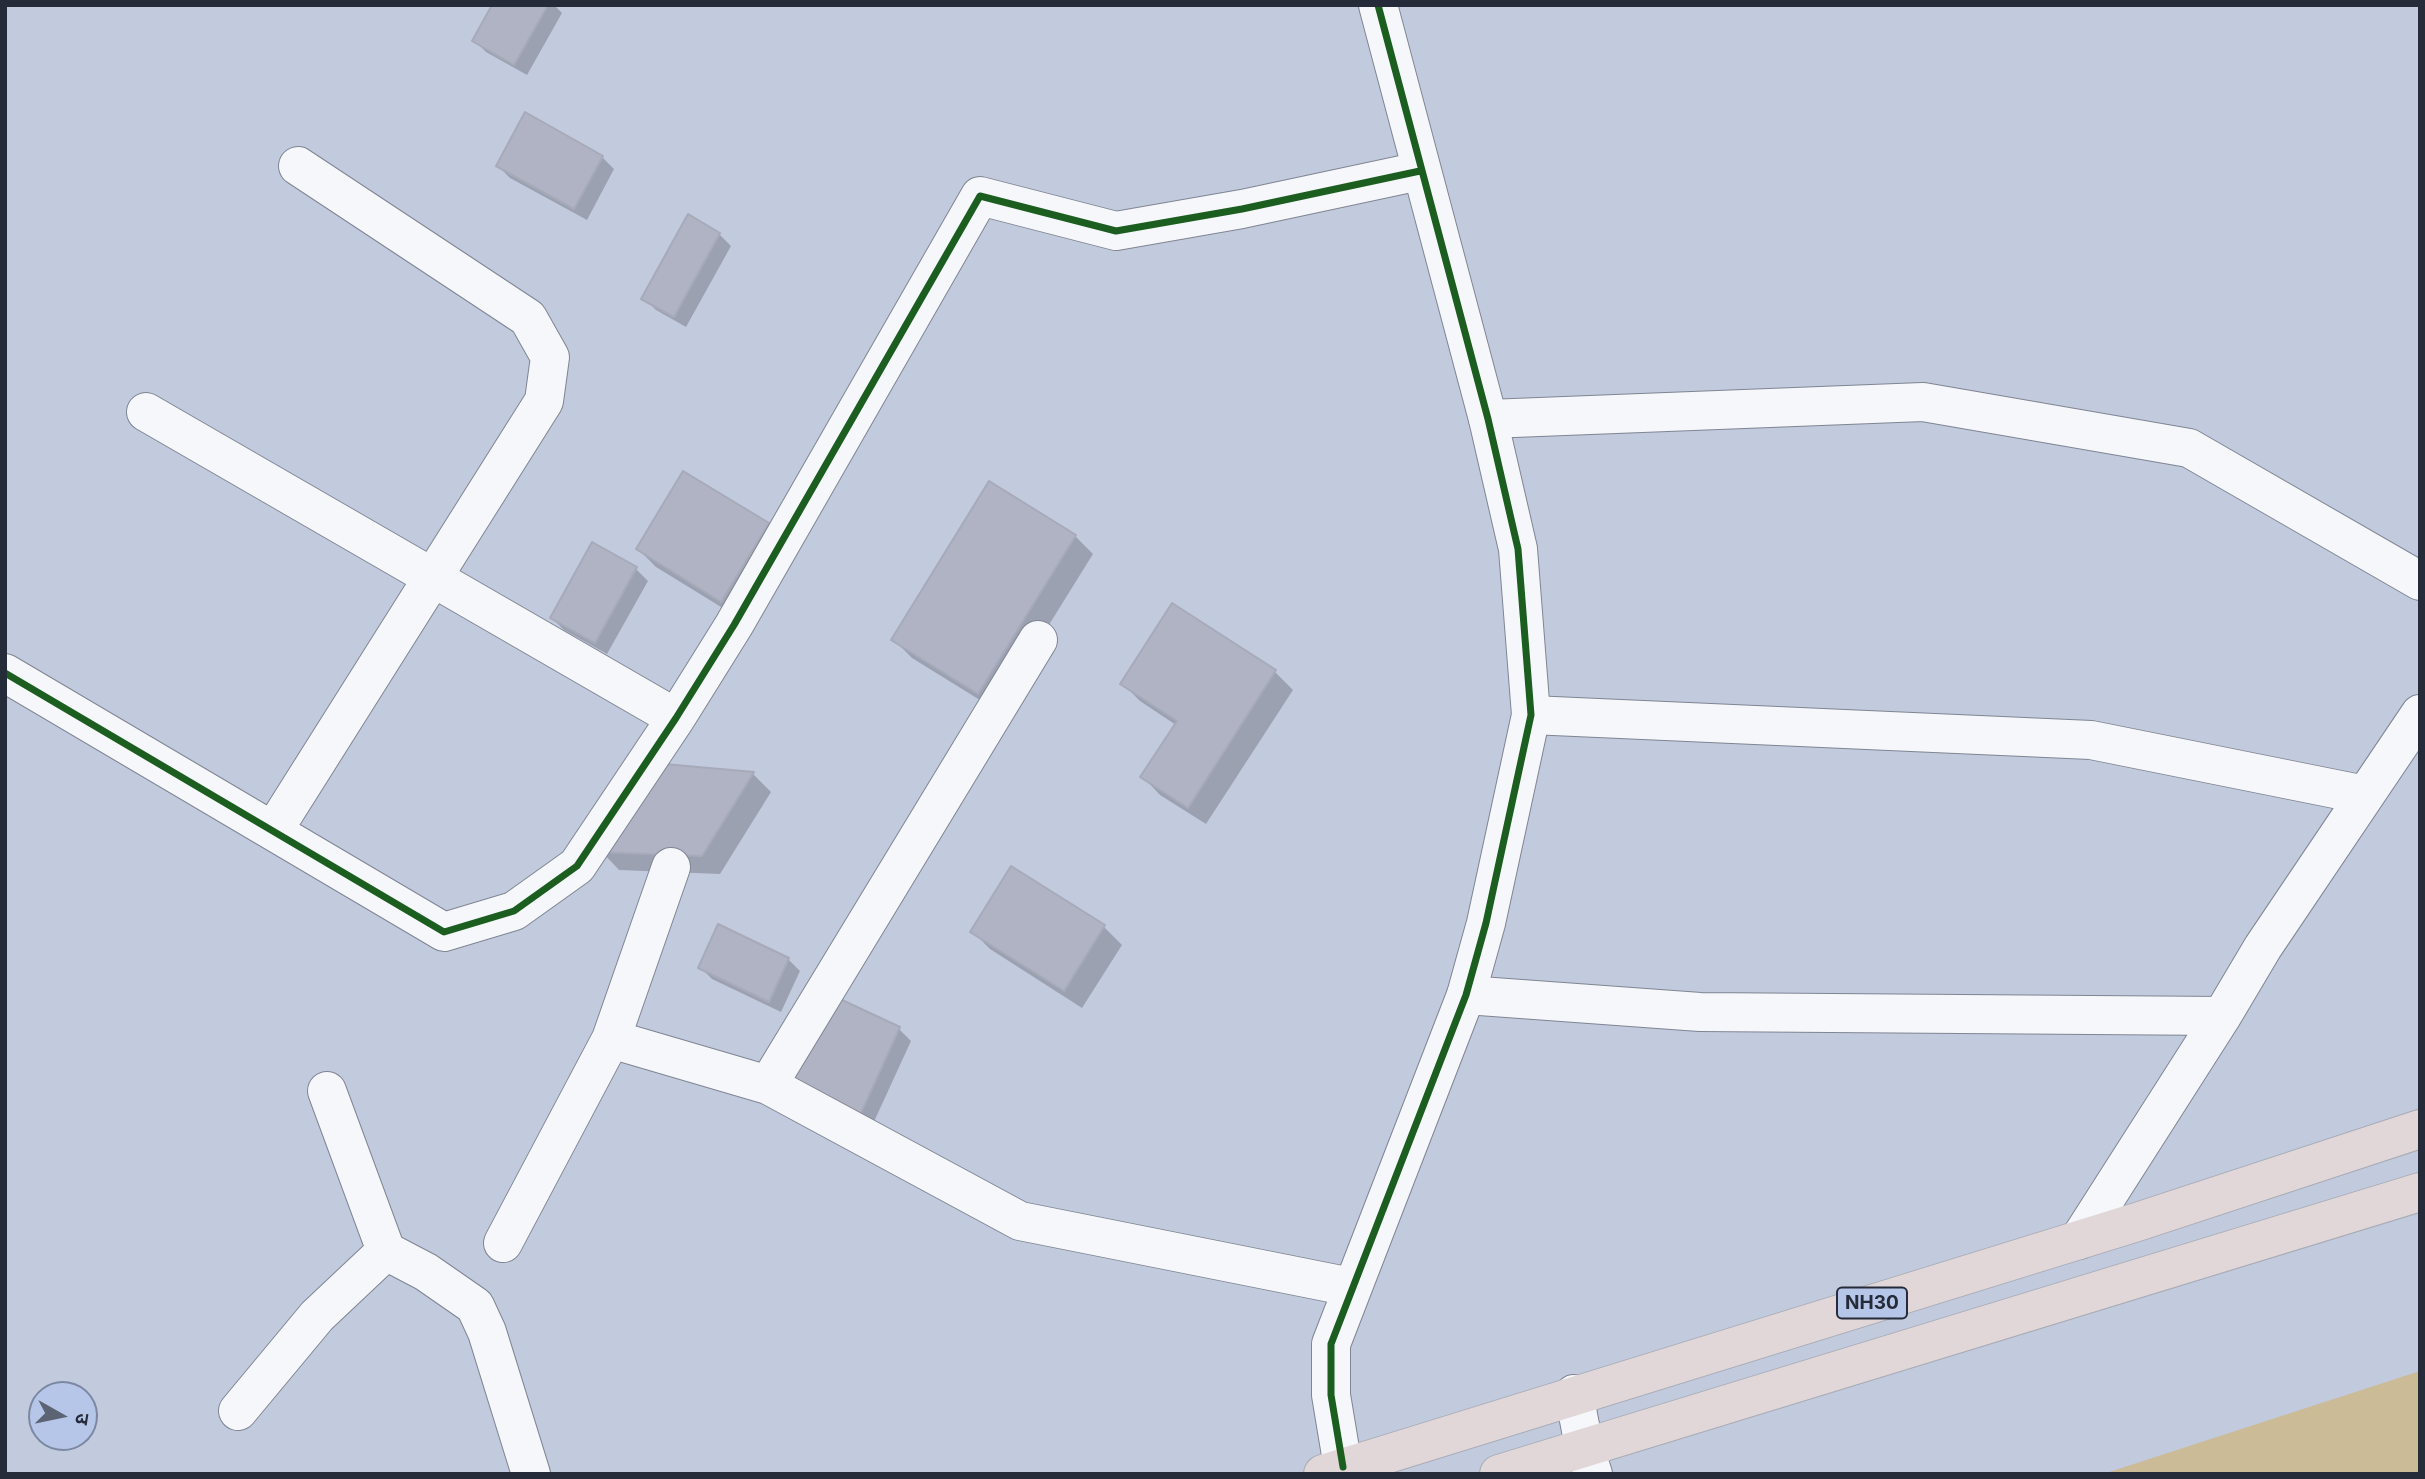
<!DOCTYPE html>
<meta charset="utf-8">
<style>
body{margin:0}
#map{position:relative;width:2425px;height:1479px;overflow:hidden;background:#c2cadd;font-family:Inter,"Noto Sans Devanagari",sans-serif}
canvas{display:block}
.frame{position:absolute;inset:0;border:7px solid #252b38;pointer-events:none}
.north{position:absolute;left:28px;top:1381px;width:70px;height:70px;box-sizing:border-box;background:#b6c6e9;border:2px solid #7c88a2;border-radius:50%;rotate:99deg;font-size:19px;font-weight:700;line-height:28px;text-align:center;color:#252b38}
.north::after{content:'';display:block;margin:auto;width:24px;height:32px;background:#5c6372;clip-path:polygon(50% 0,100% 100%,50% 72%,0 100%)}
</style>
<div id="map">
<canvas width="2425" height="1479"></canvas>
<div class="frame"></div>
<div class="north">उ</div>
</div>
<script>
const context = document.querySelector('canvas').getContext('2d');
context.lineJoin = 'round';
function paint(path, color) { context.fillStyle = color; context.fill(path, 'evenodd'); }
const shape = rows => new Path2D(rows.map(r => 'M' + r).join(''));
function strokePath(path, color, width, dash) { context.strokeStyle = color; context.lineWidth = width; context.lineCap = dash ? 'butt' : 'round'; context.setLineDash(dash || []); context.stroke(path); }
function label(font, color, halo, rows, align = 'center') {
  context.font = font + ' Inter,sans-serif'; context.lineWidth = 5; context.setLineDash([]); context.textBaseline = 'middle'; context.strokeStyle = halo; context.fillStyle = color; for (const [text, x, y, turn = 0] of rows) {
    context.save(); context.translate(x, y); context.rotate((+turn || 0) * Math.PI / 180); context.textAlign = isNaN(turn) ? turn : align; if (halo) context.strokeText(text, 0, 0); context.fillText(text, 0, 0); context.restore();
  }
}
paint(shape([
 [2420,1371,2420,1474,2103,1474]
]), '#cbbb97');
paint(shape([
 [494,5,554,5,562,13,527,75,486,52,474,40],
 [602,157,614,169,587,220,510,178,498,166],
 [719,234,731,246,686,327,656,310,644,298],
 [768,525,785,543,739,618,656,567,638,549],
 [1075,536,1093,554,996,710,912,658,894,640],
 [636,569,648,581,607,654,564,630,552,618],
 [1173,605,1275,672,1293,690,1206,824,1160,795,1143,777,1176,725,1140,701,1122,683],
 [654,765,753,774,771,792,720,874,619,870,602,852],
 [1012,868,1104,927,1122,945,1082,1008,990,949,972,931],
 [788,959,800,971,781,1012,712,979,700,967],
 [899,1029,911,1041,872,1126,801,1093]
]), '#0003');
const building = shape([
 [492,5,548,5,514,65,472,41,492,5],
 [525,112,603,156,574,209,496,166,525,112],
 [688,214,720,233,674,317,641,299,688,214],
 [683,471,769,523,721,602,636,549,683,471],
 [989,481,1076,535,978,694,891,640,989,481],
 [592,542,637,567,595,643,550,618,592,542],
 [1172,603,1276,670,1188,808,1140,777,1177,721,1120,684,1172,603],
 [653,763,754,772,702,856,599,852,653,763],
 [1011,866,1105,925,1064,991,970,932,1011,866],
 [718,924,789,958,769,1002,698,968,718,924],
 [827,993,900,1027,860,1115,787,1081,827,993]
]);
paint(building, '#b0b3c3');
strokePath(building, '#a6aab9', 2);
const minor = shape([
 [146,412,676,718],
 [1488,419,1923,402,2189,448,2420,581],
 [5,673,444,932,514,911,577,866,676,718,734,625,980,196,1116,231,1242,209,1420,171],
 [1531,715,2091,740,2365,795],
 [273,831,544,401,550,357,528,318,298,166],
 [1466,995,1700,1012,2222,1016],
 [611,1039,671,867],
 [768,1085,1038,640],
 [327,1091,386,1251,426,1272,475,1306,487,1332,531,1474],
 [2079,1240,2222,1016,2263,947,2420,714],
 [503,1243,611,1039,768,1085,1020,1221,1351,1287],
 [238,1411,317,1316,386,1251]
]);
const tertiary = shape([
 [1574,1394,1584,1446,1593,1474],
 [1343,1467,1331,1395,1331,1344,1466,995,1486,923,1531,715,1518,549,1488,419,1378,5]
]);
const trunk = shape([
 [1323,1474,2137,1222,2420,1129],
 [1499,1474,2420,1192]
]);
strokePath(minor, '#7f8593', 40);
strokePath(tertiary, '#7f8593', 40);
strokePath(trunk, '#a7abb5', 40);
strokePath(minor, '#f6f7fa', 38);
strokePath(tertiary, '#f6f7fa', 38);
strokePath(trunk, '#e1d7d9', 38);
strokePath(shape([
 [5,673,444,932,514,911,577,866,676,718,734,625,980,196,1116,231,1242,209,1420,171],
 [1343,1467,1331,1395,1331,1344,1466,995,1486,923,1531,715,1518,549,1488,419,1378,5]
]), '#1b5e20', 7);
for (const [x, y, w] of [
 [1872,1303,70]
]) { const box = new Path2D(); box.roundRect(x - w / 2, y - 15.5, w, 31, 5); context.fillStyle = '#b6c6e9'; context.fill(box); strokePath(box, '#252b38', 2); }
label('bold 19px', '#252b38', null, [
 ["NH30",1872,1303]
]);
</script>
